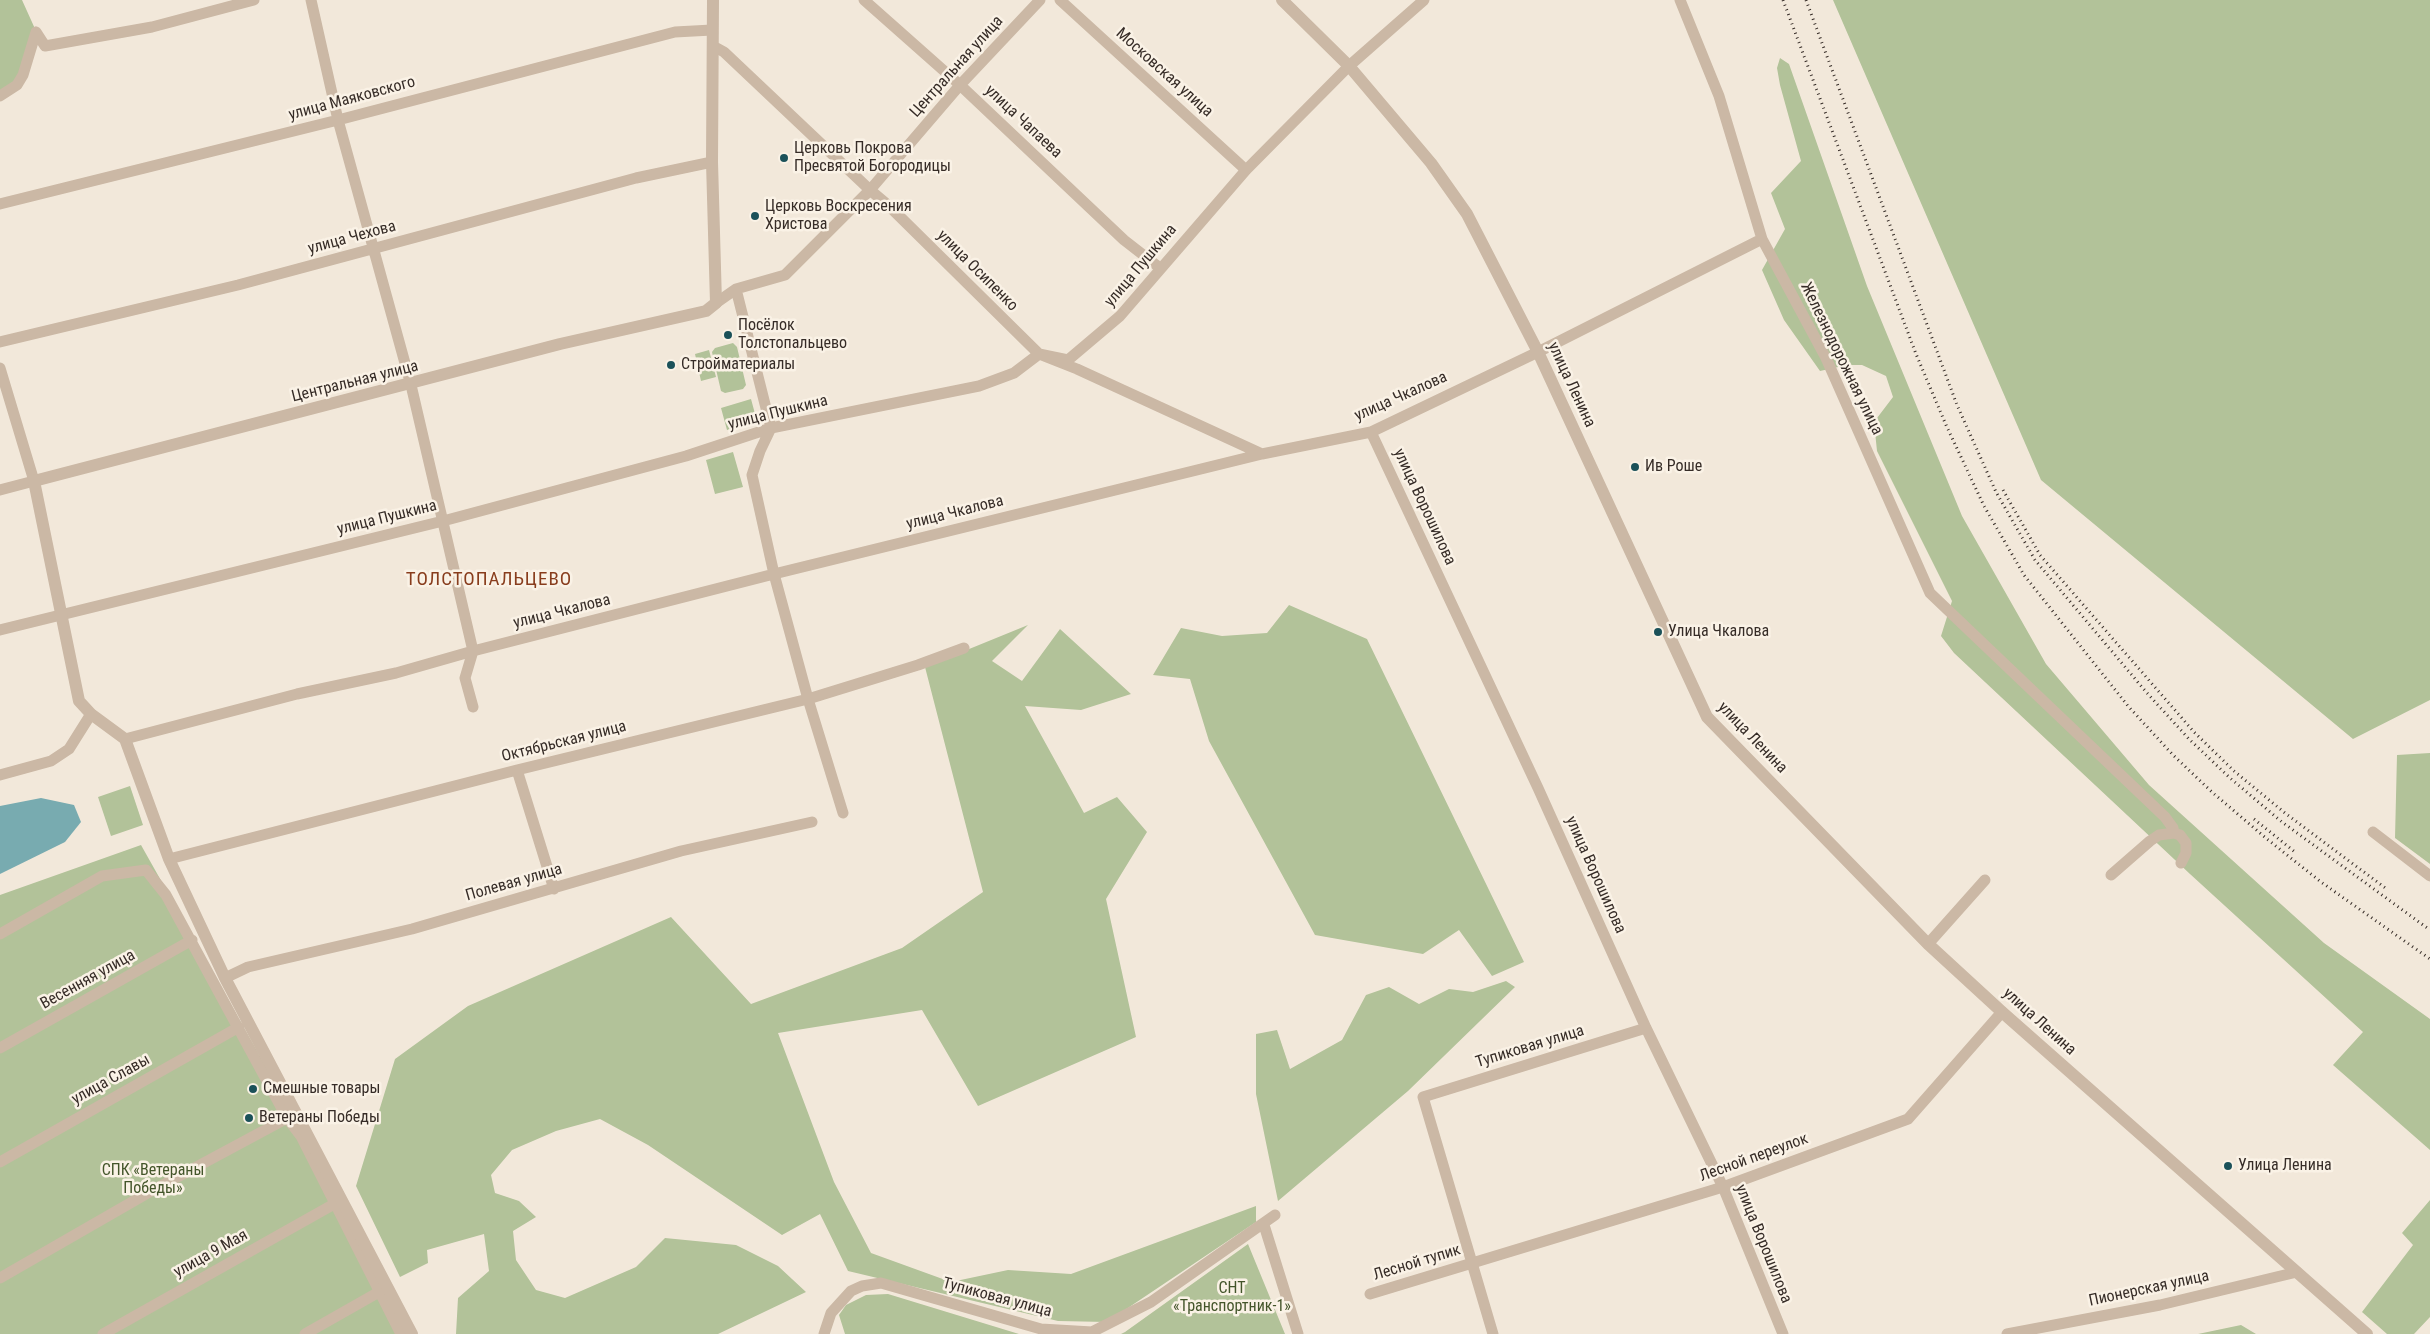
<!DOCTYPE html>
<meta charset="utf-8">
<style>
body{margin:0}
canvas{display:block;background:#f2e8da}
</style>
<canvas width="2430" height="1334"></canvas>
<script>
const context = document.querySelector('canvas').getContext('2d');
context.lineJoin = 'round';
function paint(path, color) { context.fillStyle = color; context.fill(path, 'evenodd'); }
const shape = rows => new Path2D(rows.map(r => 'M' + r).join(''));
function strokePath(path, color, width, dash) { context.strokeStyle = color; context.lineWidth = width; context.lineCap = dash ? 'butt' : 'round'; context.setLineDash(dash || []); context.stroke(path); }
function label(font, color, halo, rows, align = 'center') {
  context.font = font + ' "Roboto Condensed",sans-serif'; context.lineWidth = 5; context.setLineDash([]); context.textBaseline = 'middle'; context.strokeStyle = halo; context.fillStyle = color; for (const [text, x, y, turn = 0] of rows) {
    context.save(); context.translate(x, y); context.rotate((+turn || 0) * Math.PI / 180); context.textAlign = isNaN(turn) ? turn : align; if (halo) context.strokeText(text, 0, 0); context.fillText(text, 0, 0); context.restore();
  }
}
paint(shape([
 [0,0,22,0,36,31,32,60,0,99],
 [1833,0,2430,0,2430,700,2353,739,2041,480],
 [1780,58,1789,64,1867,286,1962,516,2046,664,2149,785,2324,943,2430,1019,2430,1150,2333,1065,2363,1032,2190,874,1954,653,1941,636,1952,601,1877,451,1874,422,1893,397,1886,376,1862,365,1847,365,1820,371,1784,320,1762,270,1785,229,1771,193,1801,161,1780,85,1777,68],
 [733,343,737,347,746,385,743,389,725,393,721,391,712,352,715,348],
 [709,350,716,377,701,381,695,354],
 [751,399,757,421,727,430,721,408],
 [733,452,743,487,715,494,706,460],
 [1289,605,1367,639,1524,962,1492,976,1459,930,1423,954,1315,935,1209,741,1190,679,1153,675,1181,628,1222,636,1267,633],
 [1028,625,992,661,1022,681,1060,629,1131,694,1081,710,1025,706,1084,813,1117,797,1147,832,1106,899,1136,1037,978,1106,922,1010,778,1033,834,1182,871,1253,951,1282,1008,1270,1071,1274,1256,1206,1256,1222,1107,1322,1058,1321,848,1271,820,1214,782,1235,648,1145,600,1119,556,1131,512,1150,491,1175,495,1193,519,1201,536,1217,513,1231,516,1260,536,1290,565,1298,636,1267,665,1238,736,1245,778,1266,806,1292,718,1334,456,1334,458,1298,489,1271,484,1234,427,1250,428,1263,400,1277,356,1186,395,1059,468,1006,671,917,751,1004,902,948,983,892,925,667],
 [2430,753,2430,864,2395,838,2397,755],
 [130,786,143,825,111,836,98,797],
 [141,845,276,1085,400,1334,0,1334,0,895],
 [1506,981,1515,987,1408,1091,1278,1201,1256,1094,1256,1034,1277,1030,1290,1069,1342,1040,1366,995,1389,987,1419,1004,1449,989,1473,992],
 [2430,1200,2430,1317,2414,1334,2387,1334,2362,1312,2413,1245,2402,1233],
 [1248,1244,1285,1334,1121,1334,1125,1332],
 [888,1294,1019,1334,845,1334,839,1315,846,1305,866,1295],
 [2241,1325,2256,1334,2198,1334]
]), '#b2c299');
paint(shape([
 [41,798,74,805,81,822,65,842,0,874,0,806]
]), '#78abb0');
strokePath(shape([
 [311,0,338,120,411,385,473,651,465,678,473,707],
 [864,0,960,85,1124,240,1160,268],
 [1060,0,1246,170],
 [1680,0,1719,96,1762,239,1826,358,1930,593,2165,817,2173,828,2174,833,2180,835,2186,843,2186,853,2181,863],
 [36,32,45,46,152,27,254,0],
 [713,46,724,52,870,190,889,206,1039,354,1077,369,1262,454],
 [0,96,17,85,23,75,36,32],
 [0,204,338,120,675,32,712,30],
 [736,289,771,428,760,451,752,475,774,574,808,699,843,813],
 [716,303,736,289,785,275,870,190,960,85,1040,0],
 [0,342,238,285,636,178,712,162],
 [0,368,34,481,0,490],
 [1371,432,1538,788,1646,1028,1723,1187,1783,1334],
 [0,630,443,521,686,456,771,428,979,386,1014,373,1039,354,1068,360,1120,316,1246,170,1349,66,1424,0],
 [125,739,297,694,396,673,473,651,774,574,1262,454,1371,432,1538,352,1762,239],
 [517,770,554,889],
 [0,775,51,761,69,749,91,714],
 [2373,832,2430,876],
 [169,859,517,770,808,699,918,665,964,648],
 [2111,875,2150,841,2159,835,2174,833],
 [0,934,102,876,146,870,166,895,287,1118,301,1136,401,1334],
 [1928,944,1985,880],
 [225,978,248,967,412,929,681,851,812,822],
 [0,1048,192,940],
 [0,1162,239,1027],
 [1264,1225,1298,1334],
 [0,1278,146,1194,293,1115],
 [1370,1294,1723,1187,1908,1119,2002,1012],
 [103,1334,336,1203],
 [305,1334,379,1292],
 [824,1334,831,1313,851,1291,862,1286,881,1283,1041,1329,1092,1332,1151,1302,1275,1215],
 [1493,1334,1423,1097,1646,1028],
 [2007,1334,2160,1305,2297,1272]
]), '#cbb8a5', 11);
strokePath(shape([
 [1282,0,1349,66,1431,163,1467,214,1538,352,1707,717,1928,944,2002,1012,2367,1334],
 [412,1334,225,978,169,859,125,739,91,714,79,701,34,481,560,344,706,311,716,303,712,162,713,0]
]), '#cbb8a5', 12);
strokePath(shape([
 [1783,0,1916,354,1946,425,1984,506,2024,575,2128,706,2173,755,2213,793,2267,839,2321,882,2430,959],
 [1806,0,1957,405,1996,492,2035,560,2147,693,2189,739,2230,778,2282,822,2430,930],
 [2003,490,2040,555,2194,732,2234,771,2285,813,2388,890],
 [2254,819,2295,852]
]), '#362c27', 3, [1, 4]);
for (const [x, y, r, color] of [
 [784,158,5,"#1b5159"],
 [755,216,5,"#1b5159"],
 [728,335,5,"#1b5159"],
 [671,365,5,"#1b5159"],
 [1635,467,5,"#1b5159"],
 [1658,632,5,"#1b5159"],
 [253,1089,5,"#1b5159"],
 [249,1118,5,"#1b5159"],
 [2228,1166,5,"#1b5159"]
]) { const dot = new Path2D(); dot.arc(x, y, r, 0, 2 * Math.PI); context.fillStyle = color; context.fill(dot); strokePath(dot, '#faf2e6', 2); }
label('16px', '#362c27', '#faf2e6', [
 ["Центральная улица",957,67,-48],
 ["Московская улица",1164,73,42],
 ["улица Маяковского",352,99,-15],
 ["улица Чапаева",1023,122,43],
 ["улица Чехова",352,238,-15],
 ["улица Пушкина",1141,266,-50],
 ["улица Осипенко",977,271,45],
 ["Железнодорожная улица",1841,359,64],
 ["Центральная улица",355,382,-14],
 ["улица Ленина",1571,385,65],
 ["улица Чкалова",1401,397,-24],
 ["улица Пушкина",778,413,-14],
 ["улица Ворошилова",1424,507,65],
 ["улица Чкалова",955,513,-14],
 ["улица Пушкина",387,518,-14],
 ["улица Чкалова",562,612,-14],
 ["улица Ленина",1752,738,46],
 ["Октябрьская улица",564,742,-14],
 ["улица Ворошилова",1595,875,66],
 ["Полевая улица",514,883,-16],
 ["Весенняя улица",88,980,-29],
 ["улица Ленина",2039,1022,42],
 ["Тупиковая улица",1530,1047,-17],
 ["улица Славы",111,1080,-29],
 ["Лесной переулок",1754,1158,-20],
 ["улица Ворошилова",1763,1244,68],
 ["улица 9 Мая",211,1254,-29],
 ["Лесной тупик",1417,1263,-17],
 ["Пионерская улица",2149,1289,-12],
 ["Тупиковая улица",997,1298,15]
]);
label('16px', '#362c27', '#faf2e6', [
 ["Церковь Покрова",794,149],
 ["Пресвятой Богородицы",794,167],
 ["Церковь Воскресения",765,207],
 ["Христова",765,225],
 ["Посёлок",738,326],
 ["Толстопальцево",738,344],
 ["Стройматериалы",681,365],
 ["Ив Роше",1645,467],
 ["Улица Чкалова",1668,632],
 ["Смешные товары",263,1089],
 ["Ветераны Победы",259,1118],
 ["Улица Ленина",2238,1166]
], 'left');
label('16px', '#43552a', '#faf2e6', [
 ["СПК «Ветераны",153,1171],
 ["Победы»",153,1189],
 ["СНТ",1232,1289],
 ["«Транспортник-1»",1232,1307]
]);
context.letterSpacing = '1px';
label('19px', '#883d1d', '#faf2e6', [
 ["ТОЛСТОПАЛЬЦЕВО",489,580]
]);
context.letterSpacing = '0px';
</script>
